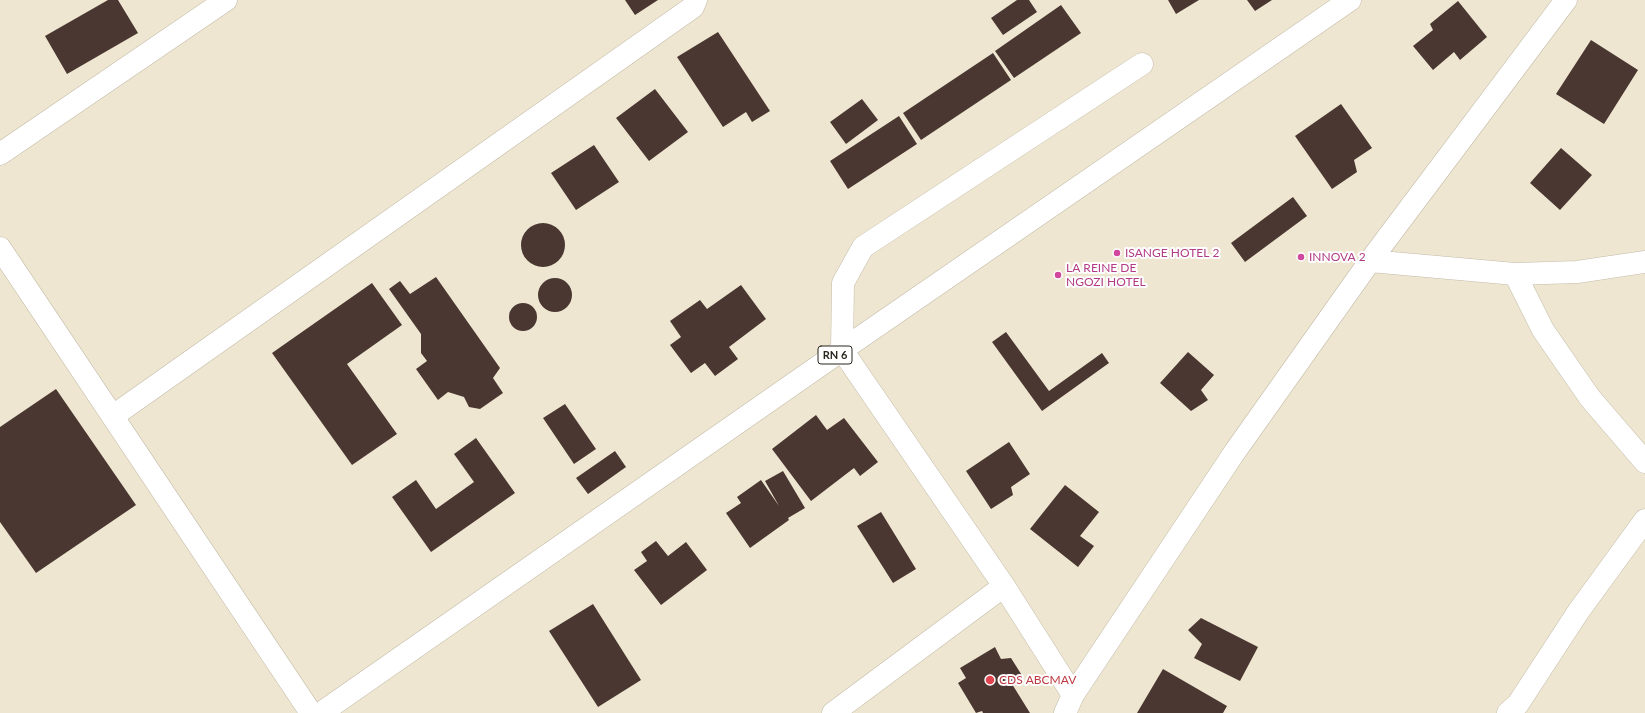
<!DOCTYPE html>
<style>
body{margin:0}
canvas{display:block;background:#eee6d1}
</style>
<canvas width="1645" height="713"></canvas>
<script>
const context = document.querySelector('canvas').getContext('2d');
context.lineJoin = 'round';
function paint(path, color) { context.fillStyle = color; context.fill(path, 'evenodd'); }
const shape = rows => new Path2D(rows.map(r => 'M' + r).join(''));
function strokePath(path, color, width, dash) { context.strokeStyle = color; context.lineWidth = width; context.lineCap = dash ? 'butt' : 'round'; context.setLineDash(dash || []); context.stroke(path); }
function label(font, color, halo, rows, align = 'center') {
  context.font = font + ' Lato,sans-serif'; context.lineWidth = 4; context.setLineDash([]); context.textBaseline = 'middle'; context.strokeStyle = halo; context.fillStyle = color; for (const [text, x, y, turn = 0] of rows) {
    context.save(); context.translate(x, y); context.rotate((+turn || 0) * Math.PI / 180); context.textAlign = isNaN(turn) ? turn : align; if (halo) context.strokeText(text, 0, 0); context.fillText(text, 0, 0); context.restore();
  }
}
paint(shape([
 [108,0,118,0,138,33,67,74,45,36],
 [625,0,658,0,635,15],
 [1017,0,1029,0,1037,12,1003,35,991,18],
 [1168,0,1199,0,1176,14],
 [1247,0,1272,0,1255,11],
 [1458,1,1487,37,1460,60,1454,52,1433,70,1413,46,1433,30,1430,24],
 [1061,5,1081,33,1014,78,995,51],
 [718,32,770,111,752,122,746,112,723,127,677,57],
 [1591,40,1638,70,1604,124,1556,94],
 [993,53,1011,80,921,140,903,113],
 [655,89,688,132,649,161,616,118],
 [862,99,878,120,846,144,830,122],
 [1341,104,1372,148,1354,160,1357,172,1332,189,1295,136],
 [899,116,917,144,848,189,830,161],
 [594,145,619,182,576,210,551,173],
 [1561,148,1592,175,1560,210,1530,183],
 [1293,197,1307,216,1245,262,1231,243],
 '521 245a22 22 0 1 1 44 0a22 22 0 1 1-44 0Z',
 [436,277,500,368,493,378,503,393,480,409,469,407,464,397,448,392,438,400,416,369,427,361,421,353,421,334,389,289,400,281,410,294],
 '538 295a17 17 0 1 1 34 0a17 17 0 1 1-34 0Z',
 [372,283,402,325,347,364,397,434,352,465,272,353],
 [741,285,766,319,729,347,738,359,715,376,705,363,691,373,670,345,681,337,670,321,700,300,707,309],
 '509 317a14 14 0 1 1 28 0a14 14 0 1 1-28 0Z',
 [1006,332,1049,391,1102,353,1109,363,1042,411,992,342],
 [1188,352,1214,375,1201,390,1208,400,1191,411,1160,383],
 [56,389,136,505,36,573,0,522,0,427],
 [565,404,596,449,574,464,543,418],
 [816,415,827,430,844,418,878,462,860,476,854,468,811,501,772,449],
 [476,438,515,493,431,552,392,497,416,480,436,509,474,482,454,454],
 [1009,442,1030,474,1011,487,1013,495,991,509,966,471],
 [615,451,626,467,588,494,576,478],
 [783,471,805,508,788,518,789,520,750,548,726,513,741,503,737,497,761,480,779,506,765,481],
 [1065,485,1099,512,1080,536,1094,546,1078,567,1030,529],
 [881,512,916,569,893,583,857,526],
 [656,541,668,556,686,542,707,570,661,605,634,570,647,561,641,552],
 [593,604,641,680,598,707,549,631],
 [1201,618,1258,647,1240,681,1194,658,1202,644,1188,630],
 [995,647,1001,659,1011,658,1023,677,1012,684,1030,713,983,713,982,711,976,713,958,683,966,678,960,668],
 [1163,669,1227,706,1223,713,1137,713]
]), '#4a3731');
const minor = shape([
 [0,154,226,0],
 [0,248,311,713],
 [1370,261,1515,274,1577,272,1645,262],
 [1515,274,1543,330,1590,398,1645,462],
 [113,416,693,7,696,0],
 [1073,695,1004,586,842,350,843,283,863,247,1142,64],
 [833,713,1004,586],
 [1065,713,1073,695,1234,453,1370,261,1566,0],
 [1508,713,1518,704,1578,612,1645,520]
]);
const major = shape([
 [321,713,842,350,1350,0]
]);
strokePath(minor, '#c3bba7', 23);
strokePath(major, '#c3bba7', 23);
strokePath(minor, '#fff', 22);
strokePath(major, '#fff', 22);
for (const [x, y, r, color] of [
 [1117,253,4,"#d1479c"],
 [1301,257,4,"#d1479c"],
 [1058,275,4,"#d1479c"],
 [990,680,5,"#e0444e"]
]) { const dot = new Path2D(); dot.arc(x, y, r, 0, 2 * Math.PI); context.fillStyle = color; context.fill(dot); strokePath(dot, '#fff', 1.5); }
for (const [x, y, w] of [
 [835,355,34]
]) { const box = new Path2D(); box.roundRect(x - w / 2, y - 9, w, 18, 3); context.fillStyle = '#fff'; context.fill(box); strokePath(box, '#29261e', 1); }
label('bold 11px', '#29261e', null, [
 ["RN 6",835,355]
]);
label('12px', '#b23c85', '#fff', [
 ["ISANGE HOTEL 2",1125,253],
 ["INNOVA 2",1309,257],
 ["LA REINE DE",1066,268],
 ["NGOZI HOTEL",1066,282]
], 'left');
label('12px', '#be3a42', '#fff', [
 ["CDS ABCMAV",999,680]
], 'left');
</script>
